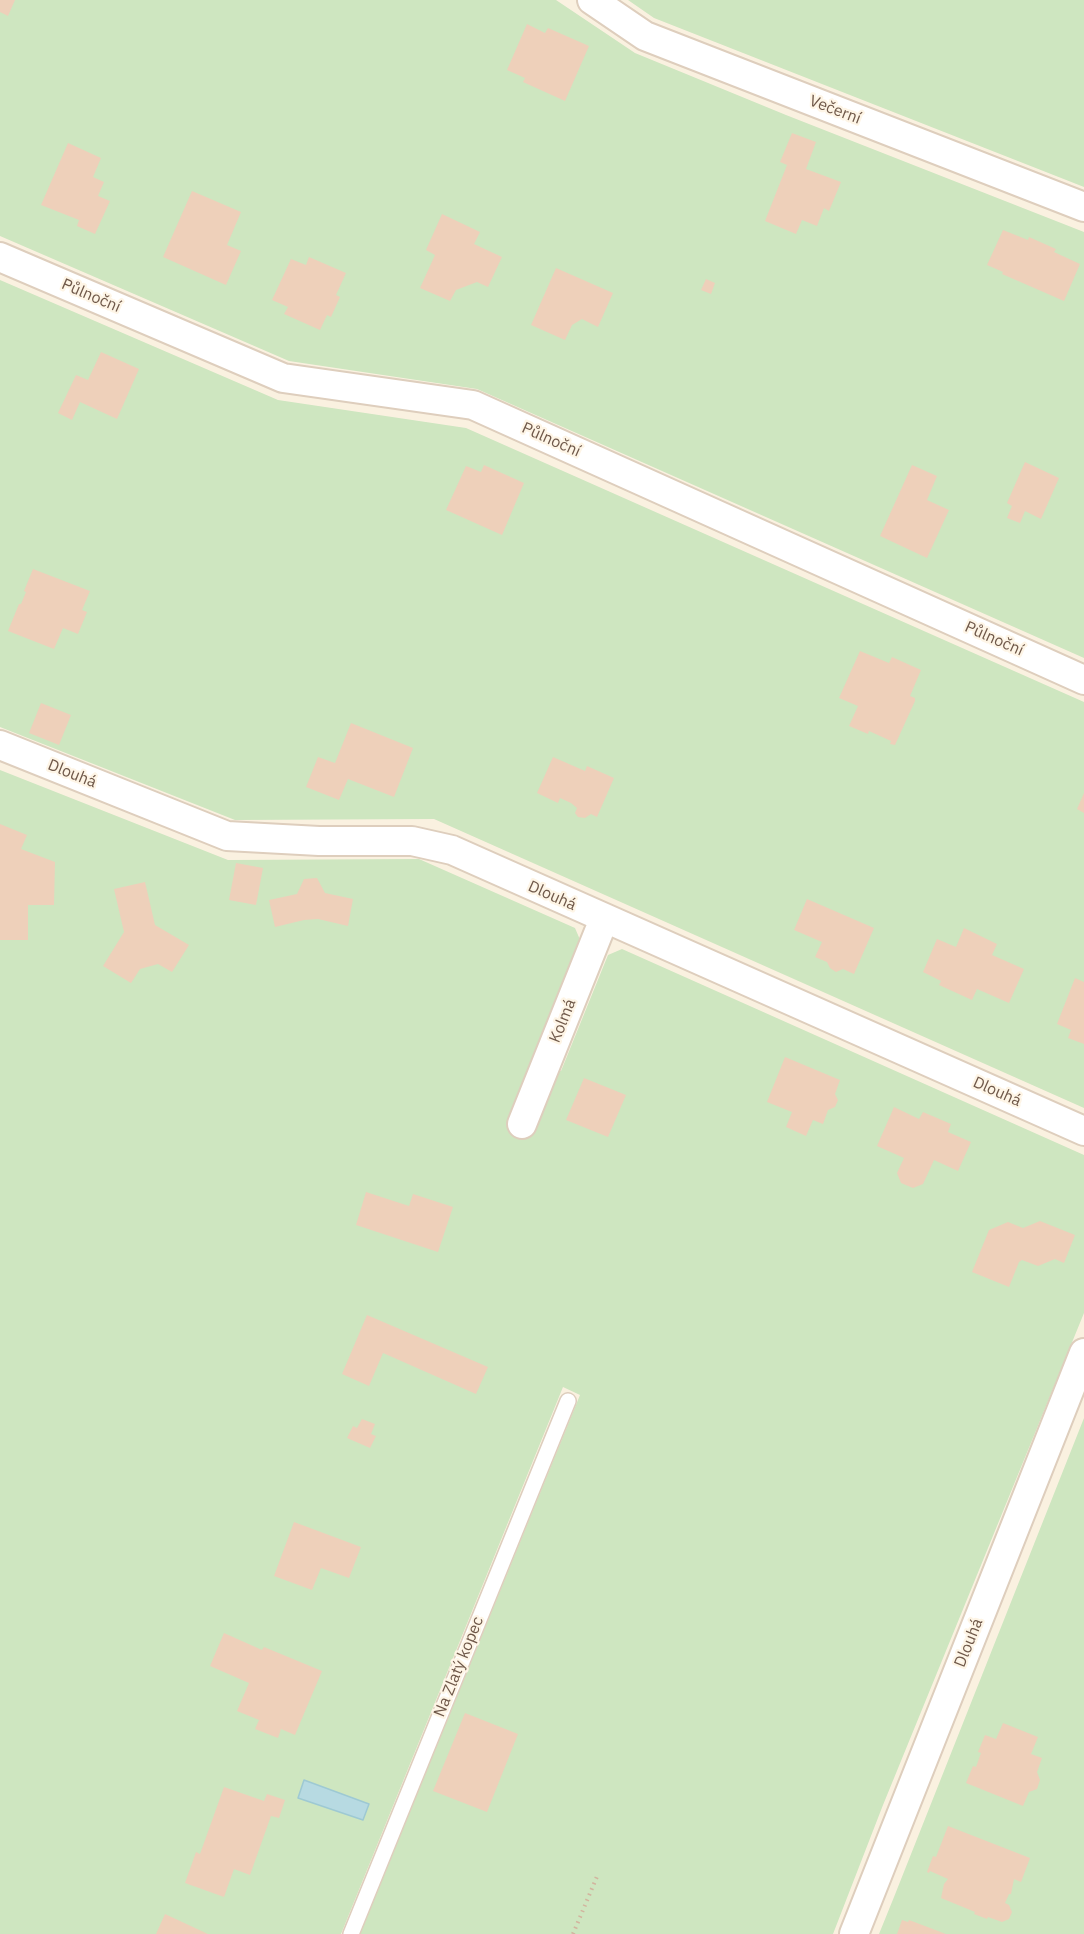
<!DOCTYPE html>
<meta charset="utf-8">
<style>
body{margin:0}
canvas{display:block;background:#faf1e0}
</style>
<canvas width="1084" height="1934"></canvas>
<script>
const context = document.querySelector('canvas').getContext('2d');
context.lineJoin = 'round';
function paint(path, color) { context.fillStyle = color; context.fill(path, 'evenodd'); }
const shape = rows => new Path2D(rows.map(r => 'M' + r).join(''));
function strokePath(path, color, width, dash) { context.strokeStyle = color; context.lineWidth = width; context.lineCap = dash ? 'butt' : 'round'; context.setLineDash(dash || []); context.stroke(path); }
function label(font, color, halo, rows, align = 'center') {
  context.font = font + ' "IBM Plex Sans",sans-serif'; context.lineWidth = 4.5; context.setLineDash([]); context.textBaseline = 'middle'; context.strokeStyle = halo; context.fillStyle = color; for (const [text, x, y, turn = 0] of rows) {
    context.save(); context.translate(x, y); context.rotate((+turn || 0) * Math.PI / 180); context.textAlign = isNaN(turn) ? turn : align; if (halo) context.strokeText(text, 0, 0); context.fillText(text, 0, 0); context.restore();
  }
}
paint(shape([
 [0,0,556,0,635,53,786,115,1084,232,1084,658,477,389,289,361,0,236],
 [628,0,1084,0,1084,187,654,18],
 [0,280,278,400,466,428,1084,702,1084,1108,434,819,235,820,0,727],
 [0,770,228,860,419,859,575,928,581,942,533,1061,561,1071,608,955,622,949,1084,1155,1084,1313,883,1805,833,1934,360,1934,580,1395,563,1387,341,1934,0,1934],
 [1084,1418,1084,1934,879,1934,894,1897]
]), '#cee6c0');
const water = shape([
 [304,1780,369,1804,363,1820,298,1798,304,1780]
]);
paint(water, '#b7dae2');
strokePath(water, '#9ec9d3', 1.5);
paint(shape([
 [0,0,15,0,8,16,0,12],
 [527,24,545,33,548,28,589,46,565,101,523,82,525,78,507,70],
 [792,133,816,142,806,169,841,182,829,211,824,208,817,226,802,220,796,234,765,221,787,165,780,162],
 [68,143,101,158,93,177,104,182,98,196,110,201,95,234,77,226,79,220,41,205],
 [192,191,241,212,227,245,241,251,226,285,163,257],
 [442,214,480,232,474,244,502,257,488,287,477,282,456,290,450,301,420,288,435,255,426,250],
 [1003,230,1028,240,1029,237,1056,249,1054,252,1080,264,1064,301,1002,274,1003,272,987,265],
 [309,257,346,273,336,295,340,297,331,317,327,315,320,330,284,314,288,307,272,300,291,259,306,265],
 [556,268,613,293,598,327,582,319,572,325,565,340,531,325],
 [706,279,715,283,711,294,701,290],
 [101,352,139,369,117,419,80,402,72,420,58,413,76,375,88,380],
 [1025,462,1059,478,1041,519,1025,511,1020,523,1007,518,1012,506,1007,503],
 [484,465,524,483,502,535,446,510,466,466,481,472],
 [912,465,937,476,927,500,949,510,927,558,880,536],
 [33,569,90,591,82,610,87,612,78,634,63,628,54,649,8,631,19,604,21,604,26,592,24,591],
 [860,651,889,663,892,657,921,670,910,696,915,698,915,701,895,745,890,744,891,741,869,731,868,734,849,726,858,706,839,698],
 [41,703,71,715,59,745,29,733],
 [351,723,413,748,394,797,348,779,339,800,306,787,318,757,335,763],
 [553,757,585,771,587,766,614,778,597,817,591,814,585,818,578,817,575,813,577,808,571,803,560,798,558,803,537,793],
 [1084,793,1084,813,1077,809],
 [0,824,27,835,21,849,55,862,54,905,28,905,28,940,0,940],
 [236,863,263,868,256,905,229,900],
 [317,878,325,893,353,899,348,926,318,919,304,920,275,927,269,900,297,894,304,879],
 [145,882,155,925,189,945,172,972,158,964,140,969,131,983,103,966,124,932,114,889],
 [807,899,874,928,854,974,843,969,836,972,830,968,827,962,815,957,822,942,794,930],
 [964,928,997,944,992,955,1024,969,1009,1003,977,989,972,1000,939,985,941,981,923,972,937,939,956,947],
 [1075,978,1084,982,1084,1044,1068,1038,1071,1030,1057,1024],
 [785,1057,840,1080,835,1094,838,1100,835,1107,828,1110,823,1124,813,1120,806,1136,786,1127,792,1112,767,1102],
 [584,1078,626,1095,608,1137,566,1120],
 [894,1107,919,1119,923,1112,951,1124,948,1132,971,1142,958,1171,934,1160,923,1184,913,1188,901,1183,897,1173,904,1158,877,1146],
 [366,1192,409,1206,413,1194,453,1207,438,1252,356,1225],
 [1040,1221,1075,1235,1064,1263,1055,1259,1038,1266,1022,1260,1019,1262,1009,1287,972,1272,989,1230,1008,1222,1023,1228],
 [367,1315,488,1367,476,1394,383,1353,369,1386,342,1374],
 [362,1419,375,1424,371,1434,376,1436,370,1448,347,1438,353,1426,357,1428],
 [294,1522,361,1547,349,1578,321,1568,312,1590,274,1576],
 [224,1633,262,1650,264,1647,322,1671,295,1735,281,1729,278,1738,255,1729,259,1720,237,1711,249,1683,210,1666],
 [465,1713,518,1734,487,1812,433,1791],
 [1003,1723,1038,1737,1031,1754,1042,1758,1037,1772,1040,1780,1037,1789,1029,1792,1023,1806,966,1783,973,1766,976,1767,981,1753,978,1752,985,1735,996,1739],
 [224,1787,264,1801,267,1794,285,1800,279,1818,271,1816,250,1875,234,1869,224,1897,185,1883,196,1852,200,1854],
 [948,1826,1030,1858,1021,1882,1014,1879,1011,1894,1009,1894,1005,1903,1009,1905,1012,1912,1009,1919,1002,1922,988,1917,987,1919,974,1914,975,1912,941,1898,944,1884,948,1879,930,1871,929,1873,927,1872,933,1856,936,1857],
 [165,1914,208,1934,156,1934],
 [902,1920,908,1922,909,1920,946,1934,897,1934]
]), '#eed0ba');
const lane = shape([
 [351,1934,568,1401]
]);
const street = shape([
 [592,0,645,36,1084,207],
 [0,257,283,378,473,405,1084,680],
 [0,745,227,836,319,841,412,841,452,850,1084,1131],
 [522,1124,604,919],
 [854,1934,1084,1353]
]);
strokePath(lane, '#decebd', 18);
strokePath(street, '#decebd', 32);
strokePath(shape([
 [573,1934,598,1874]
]), '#d2b49e', 4, [1.5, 4.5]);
strokePath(lane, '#fff', 15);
strokePath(street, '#fff', 28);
label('16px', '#6f5849', '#fef5e6', [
 ["Večerní",835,110,21],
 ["Půlnoční",91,296,23],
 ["Půlnoční",551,440,24],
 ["Půlnoční",994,639,24],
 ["Dlouhá",72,774,22],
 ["Dlouhá",552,896,24],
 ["Kolmá",563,1021,-68],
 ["Dlouhá",997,1092,24],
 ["Dlouhá",969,1643,-68],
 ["Na Zlatý kopec",459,1667,-68]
]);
</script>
